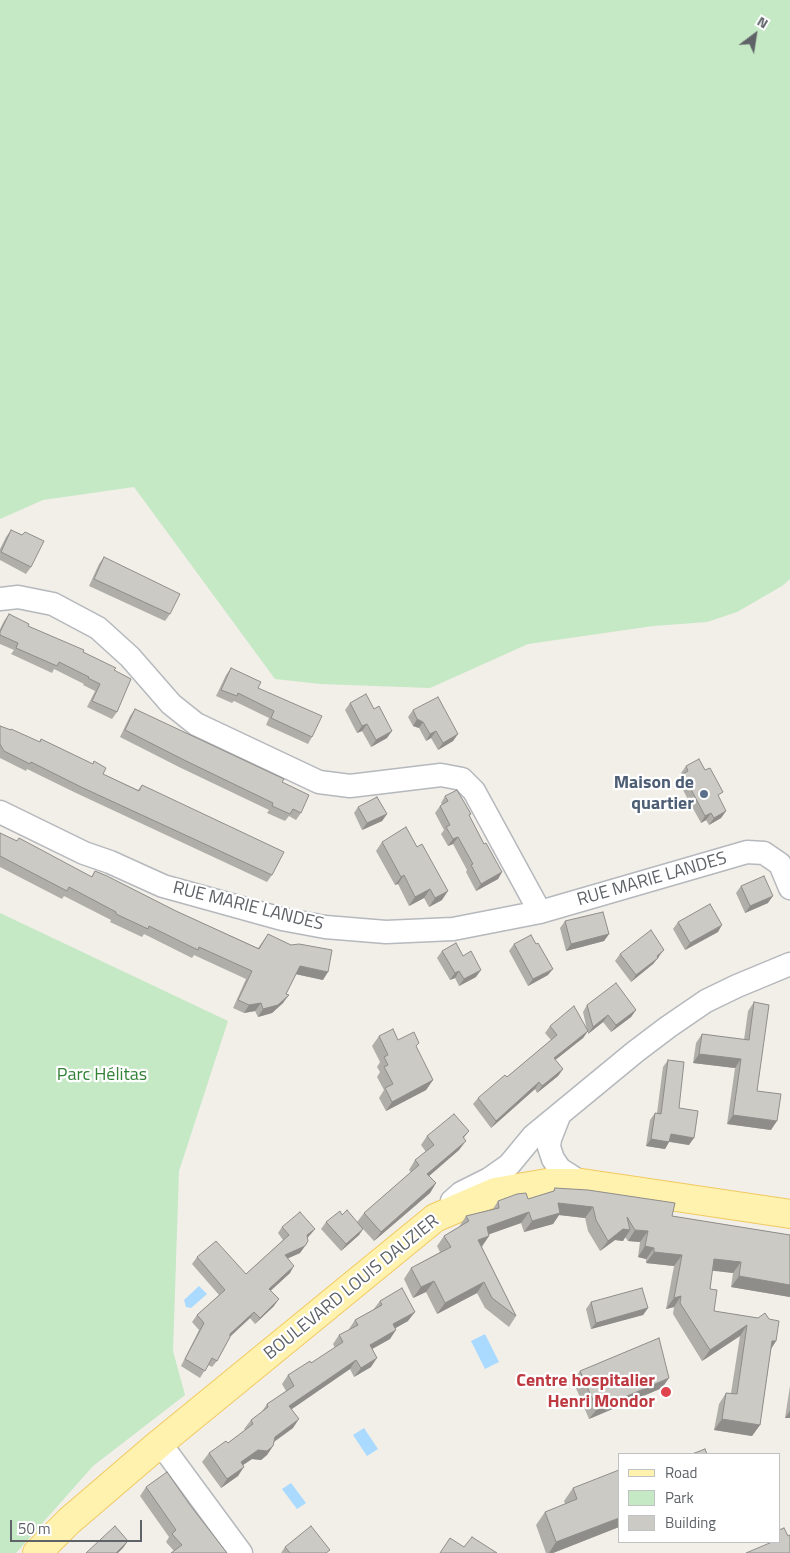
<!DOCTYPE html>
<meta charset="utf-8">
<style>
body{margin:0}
#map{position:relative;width:790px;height:1553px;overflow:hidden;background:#f1efe8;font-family:"Titillium Web",sans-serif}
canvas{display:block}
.legend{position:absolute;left:618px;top:1453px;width:162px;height:90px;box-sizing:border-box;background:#fff;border:1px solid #bfc1c3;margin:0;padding:6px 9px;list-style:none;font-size:15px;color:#5f6368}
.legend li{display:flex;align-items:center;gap:10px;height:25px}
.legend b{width:25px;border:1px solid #bfc1c3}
.north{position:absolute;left:730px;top:10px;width:50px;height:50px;-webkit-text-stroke:4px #fff;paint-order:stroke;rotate:31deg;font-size:14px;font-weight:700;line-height:20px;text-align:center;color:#5f6368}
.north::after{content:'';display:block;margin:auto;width:18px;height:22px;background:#5f6368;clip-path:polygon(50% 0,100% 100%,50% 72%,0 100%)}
.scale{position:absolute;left:10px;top:1520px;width:132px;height:22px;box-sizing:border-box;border:2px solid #5f6368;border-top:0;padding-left:6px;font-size:15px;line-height:18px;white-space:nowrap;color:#5f6368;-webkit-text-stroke:4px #fff;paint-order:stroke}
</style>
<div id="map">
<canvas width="790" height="1553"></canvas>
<ul class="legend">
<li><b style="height:6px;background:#fff2af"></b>Road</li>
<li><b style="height:14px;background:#c5e8c5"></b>Park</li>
<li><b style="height:14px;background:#cccac5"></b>Building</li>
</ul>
<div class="north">N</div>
<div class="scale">50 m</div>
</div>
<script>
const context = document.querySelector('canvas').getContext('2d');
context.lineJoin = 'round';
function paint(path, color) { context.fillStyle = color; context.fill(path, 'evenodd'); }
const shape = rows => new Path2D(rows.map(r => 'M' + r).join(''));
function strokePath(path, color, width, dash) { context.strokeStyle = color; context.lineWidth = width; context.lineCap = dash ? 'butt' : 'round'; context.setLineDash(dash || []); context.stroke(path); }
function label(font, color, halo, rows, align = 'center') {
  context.font = font + ' "Titillium Web",sans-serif'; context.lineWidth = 4.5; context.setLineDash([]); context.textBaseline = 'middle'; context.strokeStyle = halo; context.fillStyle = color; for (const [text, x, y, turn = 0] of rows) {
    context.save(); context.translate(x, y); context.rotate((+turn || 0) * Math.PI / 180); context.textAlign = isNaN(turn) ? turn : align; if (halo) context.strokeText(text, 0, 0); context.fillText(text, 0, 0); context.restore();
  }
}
paint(shape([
 [0,0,790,0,790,579,782,586,737,612,707,622,653,626,528,644,430,688,321,684,275,679,134,487,43,500,0,519],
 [0,913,228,1021,179,1171,173,1351,185,1395,93,1466,16,1553,0,1553]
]), '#c5e8c5');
paint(shape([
 [199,1286,207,1294,191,1308,186,1307,184,1300],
 [485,1334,499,1362,485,1369,471,1341],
 [364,1428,378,1449,367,1456,353,1435],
 [291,1483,306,1503,297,1509,282,1489]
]), '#aadaff');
const minor = shape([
 [0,599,18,597,53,604,98,628,130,657,171,704,196,724,319,782,350,786,441,775,462,779,474,791,540,912],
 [0,812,84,853,110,862,163,886,282,919,325,927,386,932,453,929,540,912,747,852,764,853,780,864,790,888],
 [559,1116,550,1139,549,1147,553,1159,560,1169,582,1183],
 [452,1201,461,1193,489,1179,509,1165,533,1136,635,1052,668,1027,706,1001,737,986,790,964],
 [160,1443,241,1553]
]);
const major = shape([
 [37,1553,69,1521,160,1443,435,1218,495,1192,547,1183,582,1183,790,1214]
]);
strokePath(minor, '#b5b8bc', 25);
strokePath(major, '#f2c960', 30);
strokePath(minor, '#fff', 22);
strokePath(major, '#fff2af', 28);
paint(shape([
 [11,530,22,535,31,567,26,574,0,560,0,549,6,537],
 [104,557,170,614,165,621,89,586,99,564],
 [9,614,28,626,83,652,114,670,117,712,112,719,87,707,95,691,83,685,84,684,54,669,52,673,11,654,14,650,0,644,0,629,4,621],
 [231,668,258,688,312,737,308,744,266,725,269,718,234,701,232,703,216,696,226,675],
 [350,703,387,738,371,747,362,731,357,733,345,710],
 [135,709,282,782,301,813,296,820,289,816,285,821,267,813,269,810,179,767,120,737,130,716],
 [413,710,458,734,453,741,438,750,431,738,426,741,419,728,413,726,408,717],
 [0,726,39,742,41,739,92,764,94,761,103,774,138,790,142,785,272,875,267,882,76,793,27,769,26,771,0,758],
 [686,766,726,811,721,818,709,825,706,820,701,823,678,781,682,775,681,773],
 [445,796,471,814,469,816,484,844,502,872,498,879,476,891,466,872,467,870,453,844,448,846,441,834,444,830,435,813,440,806,442,805,441,803],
 [358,807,387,814,382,821,362,830,354,813],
 [0,833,91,877,95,871,176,911,258,948,268,934,323,980,296,974,286,994,283,1003,272,1013,258,1017,255,1011,244,1013,233,1008,246,979,194,955,192,958,144,934,142,937,110,922,111,920,64,896,62,899,0,867],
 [382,842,442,900,429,907,424,898,409,906,398,884,395,885,376,851],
 [741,886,768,903,745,913,736,893],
 [565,921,609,934,604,941,566,951,560,928],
 [678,922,718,932,685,950,673,929],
 [514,944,548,975,528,986,509,951],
 [442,951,463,956,476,977,459,986,455,978,450,980,437,958],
 [620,954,659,957,653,964,631,982,615,961],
 [754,1002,757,1091,771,1130,727,1124,735,1068,693,1063,696,1043,702,1034,744,1040,748,1011],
 [587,1005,636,1010,631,1017,611,1032,603,1022,588,1034,588,1031,583,1038,555,1060,563,1069,558,1076,537,1093,535,1089,491,1128,473,1104,478,1098,507,1077,551,1040,545,1033,550,1026,587,1030,583,1012],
 [379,1036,398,1040,416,1048,433,1080,426,1090,386,1111,379,1098,384,1090,377,1077,380,1072,377,1067,380,1062,372,1046],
 [668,1060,679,1108,689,1145,669,1142,665,1149,646,1146,650,1120,655,1113,657,1113,663,1067],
 [469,1131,464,1138,459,1150,429,1176,436,1183,430,1193,374,1241,363,1229,359,1235,341,1251,321,1229,326,1222,342,1215,357,1222,364,1213,411,1172,409,1170,415,1160,426,1152,421,1145,427,1136],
 [555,1188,672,1216,790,1235,790,1297,731,1287,733,1273,712,1270,710,1289,714,1311,758,1318,776,1341,771,1349,760,1425,752,1436,714,1430,719,1404,726,1393,731,1393,740,1336,702,1361,673,1314,674,1307,666,1309,674,1266,646,1263,646,1259,638,1257,640,1242,628,1241,625,1237,623,1241,615,1240,600,1251,588,1231,585,1218,559,1215,553,1224,524,1232,521,1223,488,1234,489,1236,482,1247,516,1316,509,1327,485,1308,477,1293,437,1314,426,1292,413,1298,404,1279,411,1268,440,1252,437,1246,444,1236,459,1227,466,1216,493,1209,498,1201,528,1199,553,1191],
 [282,1227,315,1229,308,1237,305,1246,300,1253,288,1258,290,1273,271,1290,274,1306,255,1324,250,1318,230,1337,217,1361,212,1367,208,1365,200,1378,181,1366,199,1330,192,1322,197,1315,219,1295,192,1264,197,1257,246,1274,283,1240,278,1233],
 [380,1301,408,1321,395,1328,390,1339,372,1349,371,1367,354,1377,350,1369,292,1409,293,1428,274,1442,273,1446,267,1455,261,1460,252,1459,243,1465,238,1476,221,1488,202,1462,209,1453,228,1443,245,1430,244,1429,251,1420,261,1413,267,1404,286,1391,282,1384,288,1375,311,1363,335,1348,333,1344,339,1335,349,1330,349,1329,355,1320,373,1310],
 [591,1302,648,1308,643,1315,591,1329,586,1309],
 [580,1371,662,1388,589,1419,573,1381],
 [790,1386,790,1418,785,1418],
 [146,1487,190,1505,227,1553,174,1551,166,1542,169,1537,140,1496],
 [573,1488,619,1527,553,1553,546,1553,536,1525,545,1512,565,1504,564,1501],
 [285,1547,328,1553,281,1553]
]), '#afaea9');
paint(shape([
 [417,719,423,722,419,728,413,726],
 [367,724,362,731,357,733,362,726],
 [392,731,387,738,371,747,376,740],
 [436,731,431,738,426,741,430,734],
 [458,734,453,741,438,750,443,743],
 [726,811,721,818,709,825,714,818],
 [711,813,706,820,701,823,705,816],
 [387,814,382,821,362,830,367,823],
 [458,837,453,844,448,846,453,839],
 [502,872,498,879,476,891,481,884],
 [404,875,398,884,395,885,401,877],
 [430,889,424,898,409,906,415,897],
 [448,891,442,900,429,907,435,898],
 [773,896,768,903,745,913,750,906],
 [722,925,718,932,685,950,690,943],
 [609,934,604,941,566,951,571,944],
 [664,950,653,964,631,982,636,975],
 [300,966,328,972,323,980,295,974],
 [553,969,548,975,528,986,533,979],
 [481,970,476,977,459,986,464,979],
 [459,971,455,978,450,980,455,973],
 [289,995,283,1003,272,1013,258,1017,263,1009],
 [261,1003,255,1011,244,1013,249,1005],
 [636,1010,631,1017,611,1032,616,1025],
 [608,1015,603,1022,588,1034,593,1027],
 [588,1031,583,1038,549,1065,554,1058],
 [699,1054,741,1059,735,1068,693,1063],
 [563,1069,558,1076,537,1093,542,1086],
 [433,1080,426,1090,386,1111,392,1102],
 [539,1082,535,1089,491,1128,496,1121],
 [733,1115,777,1121,771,1130,727,1124],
 [671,1134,694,1138,689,1145,666,1141],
 [651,1139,669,1142,665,1149,646,1146],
 [466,1141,459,1150,421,1183,427,1174],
 [436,1183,430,1193,374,1241,381,1232],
 [558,1203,593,1207,585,1218,559,1215,553,1224,524,1232,532,1221],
 [529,1212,521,1223,479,1238,487,1227],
 [315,1229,310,1235,303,1242,307,1235],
 [363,1229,359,1235,341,1251,346,1244],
 [623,1229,630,1230,623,1241,615,1240,600,1251,608,1241],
 [635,1230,648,1231,640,1242,628,1241],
 [489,1236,481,1247,478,1240],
 [305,1246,300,1253,280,1262,285,1255],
 [645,1246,654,1248,646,1259,638,1257],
 [654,1252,682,1255,674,1266,646,1263],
 [714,1259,741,1262,733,1273,706,1270],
 [294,1266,290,1273,265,1296,269,1289],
 [739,1276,790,1285,790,1297,731,1287],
 [434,1281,426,1292,413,1298,421,1287],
 [484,1282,477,1293,437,1314,445,1303],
 [681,1296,674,1307,666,1309,674,1298],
 [279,1299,274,1306,255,1324,260,1318],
 [648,1308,643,1315,591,1329,596,1323],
 [254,1312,250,1318,225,1341,230,1334],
 [415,1312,408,1321,387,1333,393,1324],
 [747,1325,740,1336,702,1361,710,1350],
 [396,1330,390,1339,363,1354,370,1345],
 [772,1341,776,1341,769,1352],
 [377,1358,371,1367,354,1377,361,1368],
 [356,1360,350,1369,283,1415,289,1406],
 [669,1378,662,1388,589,1419,597,1409],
 [790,1411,790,1418,785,1418],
 [299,1419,293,1428,268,1446,275,1437],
 [722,1419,760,1425,752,1436,714,1430],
 [273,1446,267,1455,261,1460,252,1459,234,1471,241,1462,258,1450],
 [244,1467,238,1476,221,1488,227,1479],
 [619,1518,619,1527,553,1553,549,1553,556,1542],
 [128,1541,123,1548,118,1553,116,1553]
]), '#8f8d8a');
const building = shape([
 [11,530,22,535,25,532,44,541,31,567,1,552,11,530],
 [104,557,180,594,170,614,94,579,104,557],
 [9,614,29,624,28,626,84,650,83,652,116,668,114,670,131,679,117,712,92,701,100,684,88,678,89,677,59,662,57,666,16,648,18,643,0,635,0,632,9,614],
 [231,668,261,682,258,688,322,716,312,737,271,718,274,711,238,693,237,696,221,690,231,668],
 [366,694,374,709,379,706,392,731,376,740,367,724,362,726,350,703,366,694],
 [438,697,458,734,443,743,436,731,430,734,423,722,417,719,413,710,438,697],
 [135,709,284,779,282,782,309,795,301,813,293,809,290,814,272,806,273,803,184,760,125,730,135,709],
 [0,726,11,730,11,729,40,742,41,739,93,764,94,761,106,768,103,774,139,791,142,785,284,852,272,875,81,787,31,762,30,764,4,751,0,744,0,726],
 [699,759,705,770,710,768,723,792,718,795,726,811,714,818,711,813,705,816,683,774,688,771,686,766,699,759],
 [457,790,471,814,469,815,484,844,486,843,502,872,481,884,471,865,473,864,458,837,453,839,446,827,450,825,440,806,448,801,445,796,457,790],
 [377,797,387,814,367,823,358,807,377,797],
 [406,827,417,847,422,844,448,891,435,898,430,889,415,897,404,875,401,877,382,842,406,827],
 [0,833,17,841,19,838,92,877,95,871,107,876,176,911,259,949,268,934,291,945,299,944,332,950,328,972,300,966,286,994,289,995,278,1005,263,1009,261,1003,249,1005,238,1000,252,971,199,947,198,950,149,926,148,929,116,914,116,912,69,887,67,891,0,856,0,833],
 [764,876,773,896,750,906,741,886,764,876],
 [710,904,722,925,690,943,678,922,710,904],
 [603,912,609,934,571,944,565,921,603,912],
 [651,930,664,950,657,956,658,958,636,975,620,954,651,930],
 [531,935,536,944,538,943,553,969,533,979,514,944,531,935],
 [456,943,463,956,471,951,481,970,464,979,459,971,455,973,442,951,456,943],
 [616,983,636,1010,616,1025,608,1015,593,1027,587,1005,616,983],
 [754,1002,769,1005,757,1091,781,1094,777,1121,733,1115,741,1059,699,1054,702,1034,749,1040,754,1002],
 [574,1006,588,1031,554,1058,563,1069,542,1086,539,1082,496,1121,478,1098,505,1075,507,1077,557,1035,550,1026,574,1006],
 [393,1029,398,1040,414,1032,419,1043,416,1046,433,1080,392,1102,385,1088,393,1084,384,1067,388,1065,384,1057,388,1055,379,1036,393,1029],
 [668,1060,684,1062,679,1108,698,1111,694,1138,671,1134,669,1142,651,1139,655,1113,661,1114,668,1060],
 [454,1114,469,1131,463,1137,466,1141,427,1174,436,1183,381,1232,364,1213,419,1165,415,1160,434,1145,427,1136,454,1114],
 [555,1188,588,1190,675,1203,672,1216,790,1235,790,1285,739,1276,741,1262,714,1259,710,1289,717,1290,714,1311,758,1318,765,1313,769,1319,779,1321,776,1341,772,1341,760,1425,722,1419,726,1393,737,1394,747,1325,710,1350,680,1303,681,1296,674,1298,682,1255,654,1252,654,1248,645,1246,648,1231,635,1230,627,1217,630,1230,623,1229,608,1241,596,1220,593,1207,558,1203,560,1213,532,1221,529,1212,487,1227,489,1236,478,1240,516,1316,492,1298,484,1282,445,1303,434,1281,421,1287,411,1268,451,1247,444,1236,469,1221,466,1216,499,1208,498,1201,517,1194,526,1193,528,1199,554,1191,555,1188],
 [347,1210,363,1229,346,1244,326,1222,340,1211,342,1215,347,1210],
 [300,1212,315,1229,307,1235,308,1241,305,1246,285,1255,294,1266,269,1289,279,1299,260,1318,254,1312,230,1334,230,1337,217,1361,212,1358,205,1371,185,1359,204,1323,197,1315,225,1290,197,1257,216,1241,246,1274,289,1235,282,1227,300,1212],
 [402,1288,415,1312,393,1324,396,1330,370,1345,377,1358,361,1368,356,1360,289,1406,299,1419,275,1437,273,1446,267,1451,258,1450,241,1462,244,1467,227,1479,209,1453,226,1441,228,1443,253,1424,251,1420,268,1407,267,1404,294,1386,288,1375,310,1361,311,1363,343,1342,339,1335,358,1325,355,1320,382,1305,380,1301,402,1288],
 [642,1288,648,1308,596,1323,591,1302,642,1288],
 [659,1338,669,1378,597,1409,580,1371,659,1338],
 [705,1449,707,1454,692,1454,705,1449],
 [619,1470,619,1518,556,1542,545,1512,577,1499,573,1488,619,1470],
 [167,1472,190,1505,227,1553,171,1553,182,1545,172,1534,176,1530,146,1487,167,1472],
 [115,1526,128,1541,116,1553,86,1553,115,1526],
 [311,1526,330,1550,326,1553,290,1553,285,1547,311,1526],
 [784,1528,788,1536,790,1535,790,1553,746,1553,772,1542,779,1542,779,1530,784,1528],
 [472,1537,497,1553,440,1553,450,1538,464,1547,472,1537]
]);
paint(building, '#cccac5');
strokePath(building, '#8f8d8a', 1);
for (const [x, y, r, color] of [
 [704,794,5,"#5c6f8a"],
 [666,1392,6,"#e0444e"]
]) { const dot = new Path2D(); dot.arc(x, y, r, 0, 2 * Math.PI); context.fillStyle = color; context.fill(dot); strokePath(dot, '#fff', 2); }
label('bold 18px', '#4e5e75', '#fff', [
 ["Maison de",694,784],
 ["quartier",694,805]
], 'right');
label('18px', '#5f6368', '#fff', [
 ["RUE MARIE LANDES",652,880,-16],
 ["RUE MARIE LANDES",248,907,14],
 ["BOULEVARD LOUIS DAUZIER",352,1288,-39]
]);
label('18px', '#348238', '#fff', [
 ["Parc Hélitas",102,1076]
]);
label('bold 18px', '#be3a42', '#fff', [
 ["Centre hospitalier",655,1382],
 ["Henri Mondor",655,1403]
], 'right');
</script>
